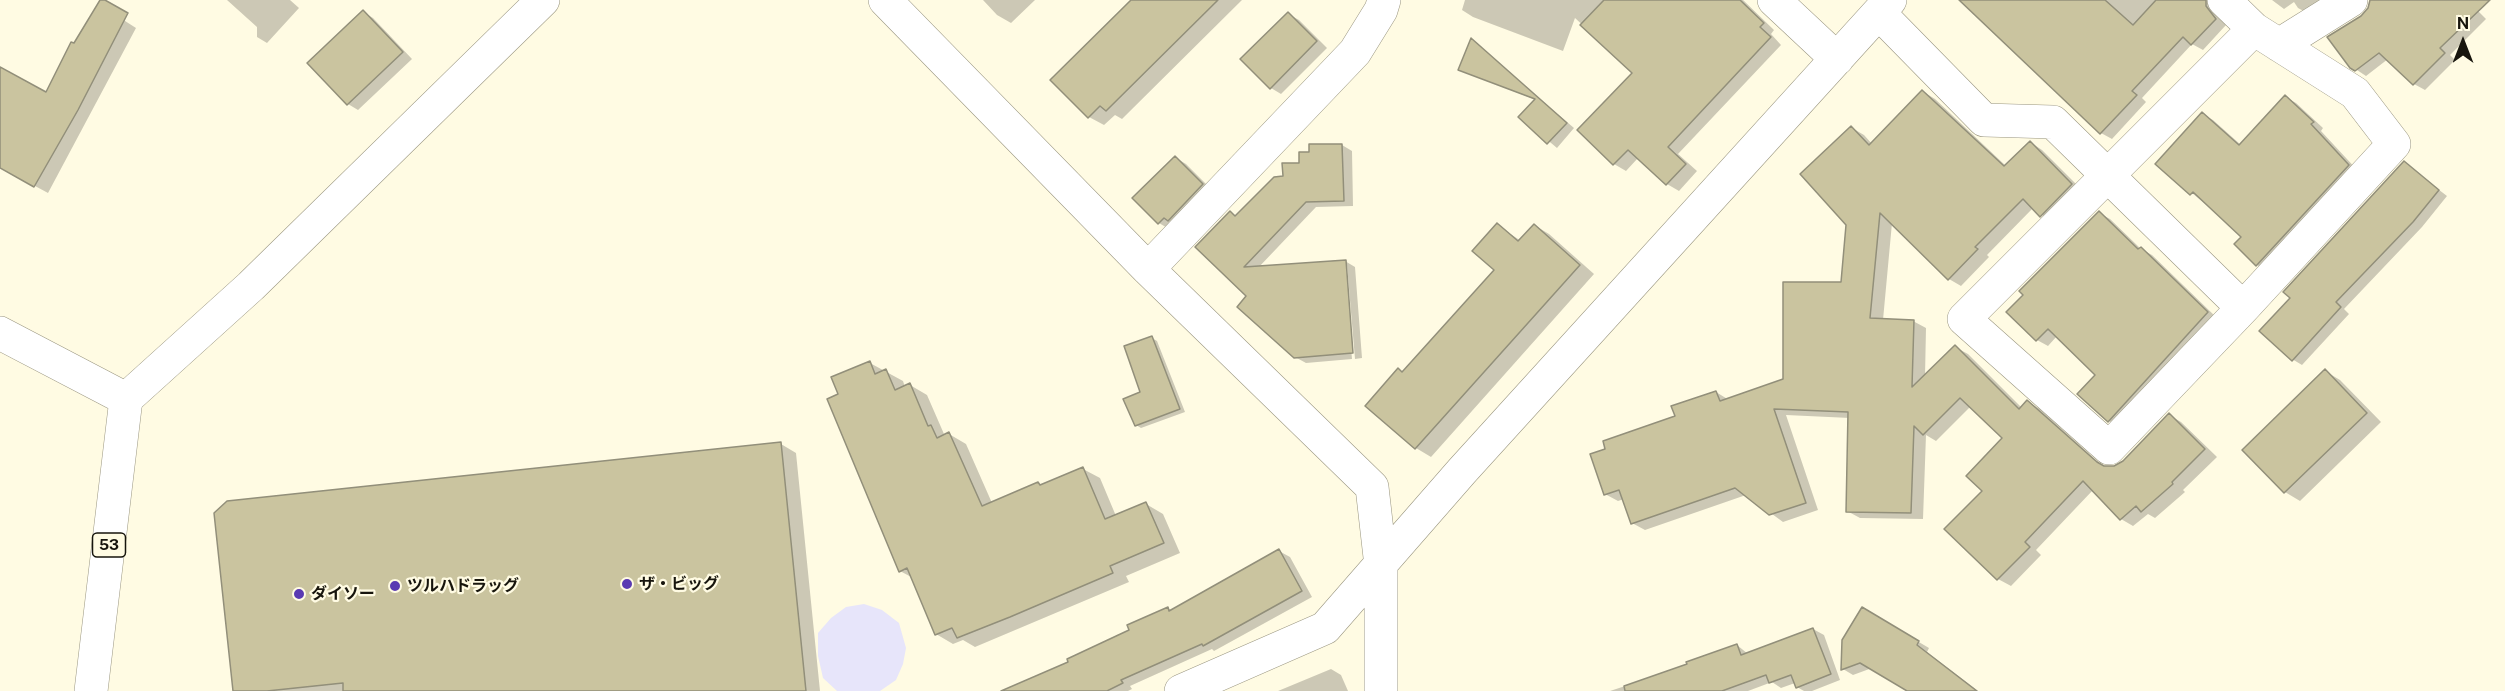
<!DOCTYPE html>
<meta charset="utf-8">
<style>
body{margin:0}
#map{position:relative;width:2505px;height:691px;overflow:hidden;background:#fffbe3;font-family:"Public Sans",sans-serif}
canvas{display:block}
.north{position:absolute;left:2433px;top:12px;width:60px;height:60px;-webkit-text-stroke:4px #fffbe3;paint-order:stroke;rotate:0deg;font-size:16px;font-weight:700;line-height:24px;text-align:center;color:#17150d}
.north::after{content:'';display:block;margin:auto;width:21px;height:27px;background:#17150d;clip-path:polygon(50% 0,100% 100%,50% 72%,0 100%)}
</style>
<div id="map">
<canvas width="2505" height="691"></canvas>
<div class="north">N</div>
</div>
<script>
const context = document.querySelector('canvas').getContext('2d');
context.lineJoin = 'round';
function paint(path, color) { context.fillStyle = color; context.fill(path, 'evenodd'); }
const shape = rows => new Path2D(rows.map(r => 'M' + r).join(''));
function strokePath(path, color, width, dash) { context.strokeStyle = color; context.lineWidth = width; context.lineCap = dash ? 'butt' : 'round'; context.setLineDash(dash || []); context.stroke(path); }
function label(font, color, halo, rows, align = 'center') {
  context.font = font + ' "Public Sans","Noto Sans JP",sans-serif'; context.lineWidth = 4.5; context.setLineDash([]); context.textBaseline = 'middle'; context.strokeStyle = halo; context.fillStyle = color; for (const [text, x, y, turn = 0] of rows) {
    context.save(); context.translate(x, y); context.rotate((+turn || 0) * Math.PI / 180); context.textAlign = isNaN(turn) ? turn : align; if (halo) context.strokeText(text, 0, 0); context.fillText(text, 0, 0); context.restore();
  }
}
paint(shape([
 [864,604,882,610,899,623,906,648,903,664,896,680,880,691,837,691,823,678,818,656,818,633,831,618,846,607]
]), '#e7e5fa');
paint(shape([
 [227,0,290,0,299,8,267,43,257,37,257,27],
 [983,0,1035,0,1011,23,997,15],
 [1132,0,1242,0,1122,119,1115,115,1104,125,1089,117],
 [1465,0,1743,0,1774,30,1771,34,1781,45,1678,154,1697,171,1679,191,1667,184,1638,158,1626,171,1614,164,1579,130,1634,73,1575,18,1563,51,1473,17,1462,10],
 [1961,0,2217,0,2217,13,2226,25,2203,50,2192,44,2142,98,2146,102,2112,139,2101,133],
 [2272,0,2335,0,2309,14,2298,8,2294,2,2284,9],
 [2371,0,2467,0,2486,19,2450,55,2455,60,2425,90,2414,84,2388,59,2366,76,2351,66,2362,17,2369,9],
 [111,12,136,28,48,193,0,167,0,68,47,94,74,45],
 [363,12,373,18,412,59,358,110,348,104],
 [1288,14,1299,20,1327,48,1281,94,1271,88],
 [1471,40,1574,128,1557,148,1520,117,1536,100,1460,70],
 [1922,91,1935,99,2006,166,2030,142,2042,150,2084,192,2053,223,2033,208,1987,255,1989,257,1961,286,1949,279,1892,223,1883,320,1913,321,1926,328,1925,377,1955,347,1968,354,2022,408,2028,402,2040,409,2105,468,2114,468,2123,462,2169,415,2181,422,2217,457,2183,490,2185,492,2155,518,2148,514,2133,526,2121,519,2093,490,2036,550,2041,555,2011,586,1998,579,1946,529,1984,491,2004,438,1971,406,1936,441,1926,435,1923,519,1860,518,1847,511,1850,418,1786,415,1818,510,1783,522,1746,495,1645,530,1632,523,1624,499,1618,501,1605,494,1607,450,1677,417,1716,392,1729,400,1785,380,1842,283,1852,128,1864,135,1872,144],
 [2285,97,2296,103,2323,128,2321,131,2359,172,2268,271,2257,265,2244,236,2157,164,2202,114,2213,120,2241,145],
 [1342,145,1352,151,1353,206,1316,207,1258,268,1345,261,1355,267,1362,358,1355,359,1347,265,1344,265,1352,359,1306,363,1295,357,1249,296,1230,212,1236,216,1301,164,1311,153],
 [1176,158,1186,164,1213,191,1169,229,1159,223],
 [2404,163,2447,196,2422,227,2344,309,2349,314,2302,365,2292,359,2292,298],
 [2099,213,2110,219,2141,249,2152,255,2217,318,2120,427,2109,421,2097,375,2057,336,2048,346,2037,340],
 [1497,225,1521,241,1534,225,1549,234,1594,274,1431,457,1416,448,1367,405,1403,373,1496,270],
 [1152,338,1157,341,1185,412,1141,428,1136,425],
 [870,363,903,381,905,387,910,385,927,395,944,434,949,434,966,444,992,503,1038,483,1042,486,1083,469,1100,478,1116,516,1146,504,1163,514,1180,553,1126,576,1129,582,975,647,963,640,953,644,936,634,913,578,900,571,840,395],
 [2325,371,2340,380,2381,422,2300,501,2285,492,2244,450],
 [781,444,796,453,820,691,235,691],
 [1279,551,1290,557,1312,597,1214,651,1212,649,1130,686,1132,689,1128,691,1005,691,1070,663,1131,631,1168,608,1172,611],
 [1863,609,1929,648,1927,652,1978,691,1906,691,1907,689,1872,668,1853,675,1843,669],
 [1813,629,1824,635,1840,680,1812,691,1804,691,1797,687,1795,683,1781,688,1772,682,1748,691,1610,691,1689,665,1737,645,1748,654],
 [1331,669,1341,675,1348,691,1278,691]
]), '#0003');
const building = shape([
 [100,0,105,0,128,13,78,110,34,187,0,168,0,67,46,92,71,42,74,43,100,0],
 [1131,0,1218,0,1106,111,1100,106,1088,118,1050,80,1131,0],
 [1604,0,1740,0,1764,23,1760,27,1771,37,1668,147,1686,164,1666,185,1628,150,1613,165,1577,130,1632,73,1580,25,1604,0],
 [1959,0,2105,0,2133,25,2156,0,2206,0,2206,6,2216,19,2191,45,2183,37,2132,91,2137,95,2100,134,1959,0],
 [2370,0,2490,0,2440,48,2445,53,2413,85,2379,53,2355,71,2350,68,2327,37,2361,16,2368,8,2370,0],
 [363,10,403,52,347,105,307,63,363,10],
 [1288,12,1317,41,1270,89,1240,59,1288,12],
 [1471,38,1567,123,1547,144,1518,117,1535,99,1458,70,1471,38],
 [1922,90,2004,166,2030,141,2072,184,2040,217,2023,199,1975,247,1978,249,1948,280,1880,213,1870,318,1914,320,1912,387,1955,345,2019,409,2027,400,2097,462,2104,466,2114,466,2123,461,2169,413,2205,449,2172,482,2173,484,2141,512,2136,506,2120,520,2083,481,2025,542,2030,547,1997,580,1944,529,1982,491,1966,476,2002,438,1960,398,1923,435,1914,426,1911,513,1846,512,1848,412,1774,409,1806,503,1769,515,1735,488,1631,524,1619,490,1604,495,1590,454,1605,449,1603,441,1675,416,1671,406,1716,391,1720,401,1783,379,1783,282,1841,282,1846,225,1800,174,1851,126,1869,145,1922,90],
 [2285,95,2314,122,2311,124,2349,165,2256,266,2234,244,2241,237,2193,192,2190,195,2155,164,2202,112,2239,145,2285,95],
 [1309,144,1342,144,1344,201,1306,202,1244,267,1346,260,1353,353,1294,358,1237,307,1246,296,1195,247,1230,211,1235,216,1274,177,1283,176,1282,163,1299,163,1299,152,1309,152,1309,144],
 [1175,156,1203,184,1168,221,1164,218,1158,224,1132,198,1175,156],
 [2404,161,2439,190,2413,222,2336,302,2341,307,2292,361,2259,331,2290,298,2283,292,2404,161],
 [2099,211,2138,249,2141,247,2208,312,2108,422,2077,394,2095,375,2048,329,2036,341,2006,312,2023,295,2019,291,2099,211],
 [1497,223,1518,241,1534,224,1580,265,1415,449,1365,406,1398,368,1402,372,1494,270,1472,251,1497,223],
 [1152,336,1180,409,1135,426,1123,399,1140,392,1124,346,1152,336],
 [870,361,875,374,886,369,895,390,910,383,928,426,931,425,937,438,949,432,982,506,1038,482,1040,485,1083,467,1105,519,1146,502,1164,543,1110,566,1113,573,1010,617,957,638,952,628,935,635,907,568,899,572,827,399,838,394,831,377,870,361],
 [2325,369,2367,413,2284,493,2242,450,2325,369],
 [781,442,806,691,343,691,343,683,267,691,233,691,214,513,227,501,781,442],
 [1279,549,1302,591,1203,646,1202,644,1121,680,1123,683,1107,691,1001,691,1068,662,1067,659,1129,630,1127,625,1168,607,1169,611,1279,549],
 [1862,607,1919,641,1917,645,1977,691,1907,691,1860,663,1841,670,1842,640,1862,607],
 [1813,628,1831,674,1796,688,1791,675,1769,683,1766,675,1722,691,1625,691,1624,686,1687,664,1686,662,1737,644,1741,655,1813,628]
]);
paint(building, '#cac49f');
strokePath(building, '#928f7a', 1.5);
const minor = shape([
 [885,0,1148,269,1372,487,1381,566,1381,691],
 [1774,0,1837,59],
 [2224,0,2254,29,2355,93,2394,144,2243,308,2109,448,1964,319,2254,29],
 [1879,13,1984,120,2053,122,2243,308],
 [2279,45,2351,0],
 [1148,269,1355,52,1381,10,1384,0],
 [126,399,251,286,543,0],
 [1181,691,1325,628,1462,471,1890,0]
]);
const major = shape([
 [0,333,126,399,91,691]
]);
strokePath(minor, '#9a9681', 34);
strokePath(major, '#9a9681', 34);
strokePath(minor, '#fff', 33);
strokePath(major, '#fff', 33);
for (const [x, y, r, color] of [
 [627,584,6,"#5a3ab2"],
 [395,586,6,"#5a3ab2"],
 [299,594,6,"#5a3ab2"]
]) { const dot = new Path2D(); dot.arc(x, y, r, 0, 2 * Math.PI); context.fillStyle = color; context.fill(dot); strokePath(dot, '#fffbe3', 2); }
for (const [x, y, w] of [
 [109,545,33]
]) { const box = new Path2D(); box.roundRect(x - w / 2, y - 12, w, 24, 4.5); context.fillStyle = '#fffbe3'; context.fill(box); strokePath(box, '#17150d', 1.5); }
label('bold 15px', '#17150d', null, [
 ["53",109,545]
]);
label('bold 16px', '#17150d', '#fffbe3', [
 ["ザ・ビッグ",639,584],
 ["ツルハドラッグ",407,586],
 ["ダイソー",311,594]
], 'left');
</script>
